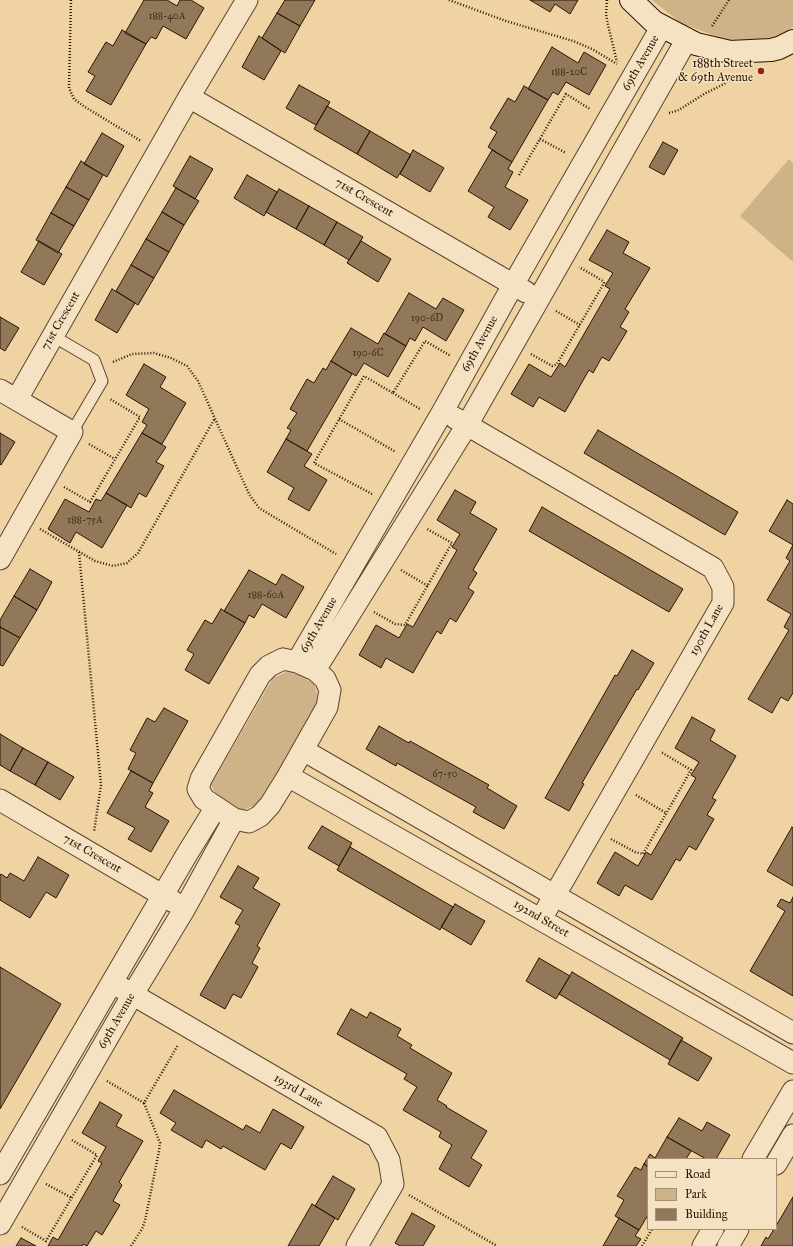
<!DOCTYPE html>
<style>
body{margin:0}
#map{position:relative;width:793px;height:1246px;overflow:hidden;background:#efd3a3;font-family:"IM FELL Great Primer",serif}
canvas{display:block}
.legend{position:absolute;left:647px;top:1158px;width:130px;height:72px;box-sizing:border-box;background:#f5e2c3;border:1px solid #a59077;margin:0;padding:5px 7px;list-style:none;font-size:12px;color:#2c1506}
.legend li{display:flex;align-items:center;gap:8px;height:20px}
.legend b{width:20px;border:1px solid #a59077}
</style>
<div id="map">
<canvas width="793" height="1246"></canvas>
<ul class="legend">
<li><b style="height:5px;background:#f5e2c3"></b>Road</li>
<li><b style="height:11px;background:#ceb388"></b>Park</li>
<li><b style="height:11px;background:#917858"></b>Building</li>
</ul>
</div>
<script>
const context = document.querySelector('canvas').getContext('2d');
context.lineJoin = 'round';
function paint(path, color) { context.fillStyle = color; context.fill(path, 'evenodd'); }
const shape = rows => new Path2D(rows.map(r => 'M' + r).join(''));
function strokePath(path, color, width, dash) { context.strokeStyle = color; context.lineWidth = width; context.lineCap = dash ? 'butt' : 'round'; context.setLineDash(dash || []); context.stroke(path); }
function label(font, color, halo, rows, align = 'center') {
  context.font = font + ' "IM FELL Great Primer",serif'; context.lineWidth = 3; context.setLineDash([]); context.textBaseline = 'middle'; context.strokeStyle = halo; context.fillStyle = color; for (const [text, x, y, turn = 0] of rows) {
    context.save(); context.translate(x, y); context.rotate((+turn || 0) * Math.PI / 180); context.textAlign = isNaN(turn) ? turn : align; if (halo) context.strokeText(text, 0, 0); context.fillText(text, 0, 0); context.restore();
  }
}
paint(shape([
 [652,0,793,0,793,27,770,40,734,43,681,23],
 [789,159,793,163,793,262,740,216],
 [291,670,314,684,320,704,262,803,240,811,219,800,211,785,273,678]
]), '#ceb388');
const building = shape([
 [144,0,167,0,177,6,180,0,191,0,204,8,186,39,163,26,156,39,151,37,146,44,125,33,144,0],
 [285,0,315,0,300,26,277,13,285,0],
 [530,0,578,0,570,14,555,4,550,12,530,0],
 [277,13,300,26,285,53,262,38,277,13],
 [122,30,146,44,111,105,86,91,95,76,88,72,106,42,113,46,122,30],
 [259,36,281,51,264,80,242,67,259,36],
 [552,47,578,63,584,52,606,65,589,95,566,82,558,95,553,92,548,100,528,89,552,47],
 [299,85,330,102,316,125,286,108,299,85],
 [524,86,548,100,512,162,488,147,497,132,490,128,508,98,515,102,524,86],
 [327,106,370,131,357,154,314,129,327,106],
 [370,131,411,155,397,178,357,154,370,131],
 [102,133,124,146,107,177,84,164,102,133],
 [663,142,678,150,664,175,649,167,663,142],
 [413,150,444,168,430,192,400,174,413,150],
 [492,150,512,162,508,169,513,172,505,187,528,200,510,230,488,217,494,207,468,191,492,150],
 [190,156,213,169,195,199,173,186,190,156],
 [81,161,103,175,89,200,66,187,81,161],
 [247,175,277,192,264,216,234,198,247,175],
 [66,187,89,200,74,226,51,213,66,187],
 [176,188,199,201,184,225,162,212,176,188],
 [279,189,309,206,296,229,266,212,279,189],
 [309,206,337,222,324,245,296,229,309,206],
 [162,212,184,225,169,252,146,239,162,212],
 [51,213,74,226,58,253,36,240,51,213],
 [337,222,363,237,349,260,324,245,337,222],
 [607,230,629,242,623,253,650,268,625,309,629,312,620,327,627,331,609,361,602,357,593,373,589,370,565,412,539,397,533,407,511,394,529,364,551,377,560,363,565,367,610,289,605,286,613,273,589,260,607,230],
 [146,239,169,252,154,278,131,265,146,239],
 [39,241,62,254,44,285,21,272,39,241],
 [361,241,391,259,378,282,347,263,361,241],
 [131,265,154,278,138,305,116,291,131,265],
 [112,289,135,303,117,333,95,320,112,289],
 [409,293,436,309,443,298,464,310,446,341,423,327,415,341,410,338,406,346,385,334,409,293],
 [0,317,19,328,5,351,0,348,0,317],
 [351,328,378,344,384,333,406,346,388,377,364,363,356,376,331,361,351,328],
 [331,361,352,374,307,451,286,439,291,430,287,428,297,413,290,409,307,379,314,383,323,368,326,370,331,361],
 [144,364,166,377,160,387,186,403,162,444,142,433,147,425,142,422,149,409,126,395,144,364],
 [598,430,738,512,725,535,584,453,598,430],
 [0,433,15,442,1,465,0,464,0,433],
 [142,433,166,447,156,462,164,466,146,497,139,493,131,508,106,493,142,433],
 [286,439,312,454,304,466,327,480,309,511,288,499,294,488,267,472,286,439],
 [455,490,476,502,470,513,497,529,473,570,477,573,468,588,474,592,456,622,450,618,441,634,437,631,413,673,386,658,381,668,359,655,376,625,399,638,407,624,413,627,457,550,452,547,460,534,437,520,455,490],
 [106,493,127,505,102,548,76,532,70,543,48,529,65,499,89,512,96,499,101,501,106,493],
 [787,500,793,504,793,545,769,531,787,500],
 [542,507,683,589,669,612,529,531,542,507],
 [793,545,793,693,788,701,781,697,772,713,748,699,789,630,784,627,791,614,767,600,790,561,786,558,793,545],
 [30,569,52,582,37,610,14,596,30,569],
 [249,570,276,585,282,574,304,587,286,618,262,604,254,618,249,615,245,623,224,611,249,570],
 [14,596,37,610,20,638,0,627,0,620,14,596],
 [221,609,245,623,209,684,185,670,194,654,187,650,205,620,212,624,221,609],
 [0,627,20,638,3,666,0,665,0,627],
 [632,650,654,663,638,690,637,689,582,783,584,784,569,811,545,798,615,675,617,676,632,650],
 [164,708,188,721,153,783,128,769,136,753,130,750,147,718,155,722,164,708],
 [692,717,715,730,710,740,736,756,712,798,716,800,707,815,714,819,696,850,689,846,680,861,676,859,652,900,625,885,619,896,597,883,615,852,638,866,646,852,651,855,696,778,691,775,699,762,675,748,692,717],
 [379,726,409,743,410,741,489,785,487,788,517,806,504,829,473,812,476,807,397,763,396,766,366,749,379,726],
 [0,734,23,748,10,771,0,765,0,734],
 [23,748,48,762,35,785,10,771,23,748],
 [48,762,74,777,60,800,35,785,48,762],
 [131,771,153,783,149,791,153,793,145,807,169,821,151,852,128,839,135,828,107,813,131,771],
 [322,826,352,843,339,866,308,848,322,826],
 [792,827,793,828,793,886,767,871,792,827],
 [350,847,453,907,440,930,337,870,350,847],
 [38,857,69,875,56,898,46,892,30,918,0,900,0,875,1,874,7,878,10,873,24,881,38,857],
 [238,866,259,878,253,888,280,904,257,946,260,948,252,963,258,967,241,998,233,994,225,1009,200,995,240,926,235,923,243,910,220,897,238,866],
 [793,897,793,996,750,971,785,911,777,906,781,899,790,903,793,897],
 [455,904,485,921,471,945,441,927,455,904],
 [539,958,570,976,556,999,526,981,539,958],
 [0,967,61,1004,0,1109,0,967],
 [572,972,683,1038,670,1060,559,994,572,972],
 [351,1009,367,1018,370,1012,401,1029,397,1036,412,1045,410,1048,452,1073,437,1100,447,1106,446,1107,487,1131,471,1158,482,1165,469,1187,439,1169,452,1145,439,1137,441,1132,403,1110,417,1087,404,1079,407,1074,337,1034,351,1009],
 [681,1040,712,1058,698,1081,668,1064,681,1040],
 [174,1090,243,1130,246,1125,260,1133,273,1109,304,1127,291,1149,281,1143,265,1170,223,1146,221,1149,206,1140,202,1148,171,1130,176,1123,160,1113,174,1090],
 [100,1102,122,1115,116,1126,143,1141,119,1182,122,1185,113,1201,120,1205,102,1235,96,1231,87,1246,83,1244,82,1246,48,1246,53,1237,58,1240,102,1163,98,1161,106,1147,82,1133,100,1102],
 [679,1118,702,1131,707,1122,730,1135,716,1159,706,1159,667,1137,679,1118],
 [667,1137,691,1151,686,1159,648,1159,648,1167,644,1164,650,1154,655,1158,667,1137],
 [644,1164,648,1167,648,1215,639,1230,615,1216,624,1200,617,1196,635,1167,641,1170,644,1164],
 [333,1176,355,1189,338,1220,315,1206,333,1176],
 [793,1197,793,1246,761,1246,766,1237,768,1239,774,1229,776,1229,776,1226,793,1197],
 [312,1204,335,1218,319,1246,288,1246,312,1204],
 [412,1213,435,1226,423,1246,400,1246,395,1243,412,1213],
 [619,1218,639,1230,635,1236,641,1239,636,1246,603,1246,619,1218],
 [21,1238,36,1246,16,1246,21,1238]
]);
paint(building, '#917858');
strokePath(building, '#2c1506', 1);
const lane = shape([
 [53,336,94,360,102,381,72,432]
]);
const street = shape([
 [189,97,526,292],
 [0,390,72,432,0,559],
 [17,399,189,97,247,0],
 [455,418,713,568,723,587,723,603,541,919],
 [283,659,297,662,315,670,325,679,330,690,327,707,288,776,270,805,260,816,249,822,234,819,204,799,198,789,201,779,260,675,269,666,283,659],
 [297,662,443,411,513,285,662,26],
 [315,670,467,425,687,39],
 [303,750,793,1033],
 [288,776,793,1063],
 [0,800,174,902],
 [113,983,377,1137,389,1160,393,1184,357,1246],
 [753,1159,793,1091],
 [776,1164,793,1135],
 [0,1174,187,854,216,807],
 [0,1224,133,994,185,908,234,819],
 [703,1246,713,1229],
 [728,1246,738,1229]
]);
const secondary = shape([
 [631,0,654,22,696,44,730,52,771,50,779,48,793,41]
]);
strokePath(lane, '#5d442d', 13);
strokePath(street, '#5d442d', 23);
strokePath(secondary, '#2c1506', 24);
strokePath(shape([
 [71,0,69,88,74,99,85,107,141,141],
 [449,0,506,21,573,41,592,49,617,64],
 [607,0,606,14,608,25,617,62],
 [712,26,729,0],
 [669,113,679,110,704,94,724,84,734,77],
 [540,139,566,153],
 [519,175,566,94,590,109],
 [556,311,580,325],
 [531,354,552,366,557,364,604,283,603,281,579,267],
 [113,362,132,354,154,353,171,358,187,366,198,381,249,494,259,508,336,554],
 [393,393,420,409],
 [339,419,396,452],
 [89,444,115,459],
 [64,487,90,502,140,417,110,399],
 [372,494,314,463,364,376,393,393,425,341,451,356],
 [40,529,95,561,113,566,127,563,138,553,215,418],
 [79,552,101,785,94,832],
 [401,570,428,586],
 [374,612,395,624,405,625,452,543,427,529],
 [636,795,666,813],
 [611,839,635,852,643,854,691,770,661,752],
 [107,1081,144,1103,178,1045],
 [46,1184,72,1198],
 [409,1195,497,1246],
 [22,1227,46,1241,97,1155,72,1140],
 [131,1246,142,1229,145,1221,159,1151,160,1143,144,1103],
 [642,1246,652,1229]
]), '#2c1506', 2.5, [1, 2]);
strokePath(lane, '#f5e2c3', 11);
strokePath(street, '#f5e2c3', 21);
strokePath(secondary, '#f5e2c3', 22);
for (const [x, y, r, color] of [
 [761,71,4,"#8f2418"]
]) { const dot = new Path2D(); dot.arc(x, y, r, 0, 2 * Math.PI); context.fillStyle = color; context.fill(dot); strokePath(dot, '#f5e2c3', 1.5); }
label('10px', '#452e1a', null, [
 ["188-40A",167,17],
 ["188-20C",569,73],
 ["190-6D",427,319],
 ["190-6C",368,354],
 ["188-75A",85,521],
 ["188-60A",266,596],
 ["67-50",445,775]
]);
label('12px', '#2c1506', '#f5e2c3', [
 ["69th Avenue",641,63,-60],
 ["71st Crescent",364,198,30],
 ["71st Crescent",61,321,-60],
 ["69th Avenue",480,344,-61],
 ["69th Avenue",319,625,-60],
 ["190th Lane",707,630,-61],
 ["71st Crescent",92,854,30],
 ["192nd Street",541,919,30],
 ["69th Avenue",117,1021,-60],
 ["193rd Lane",298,1091,30]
]);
label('12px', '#2c1506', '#f5e2c3', [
 ["188th Street",753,64],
 ["& 69th Avenue",753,78]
], 'right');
</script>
